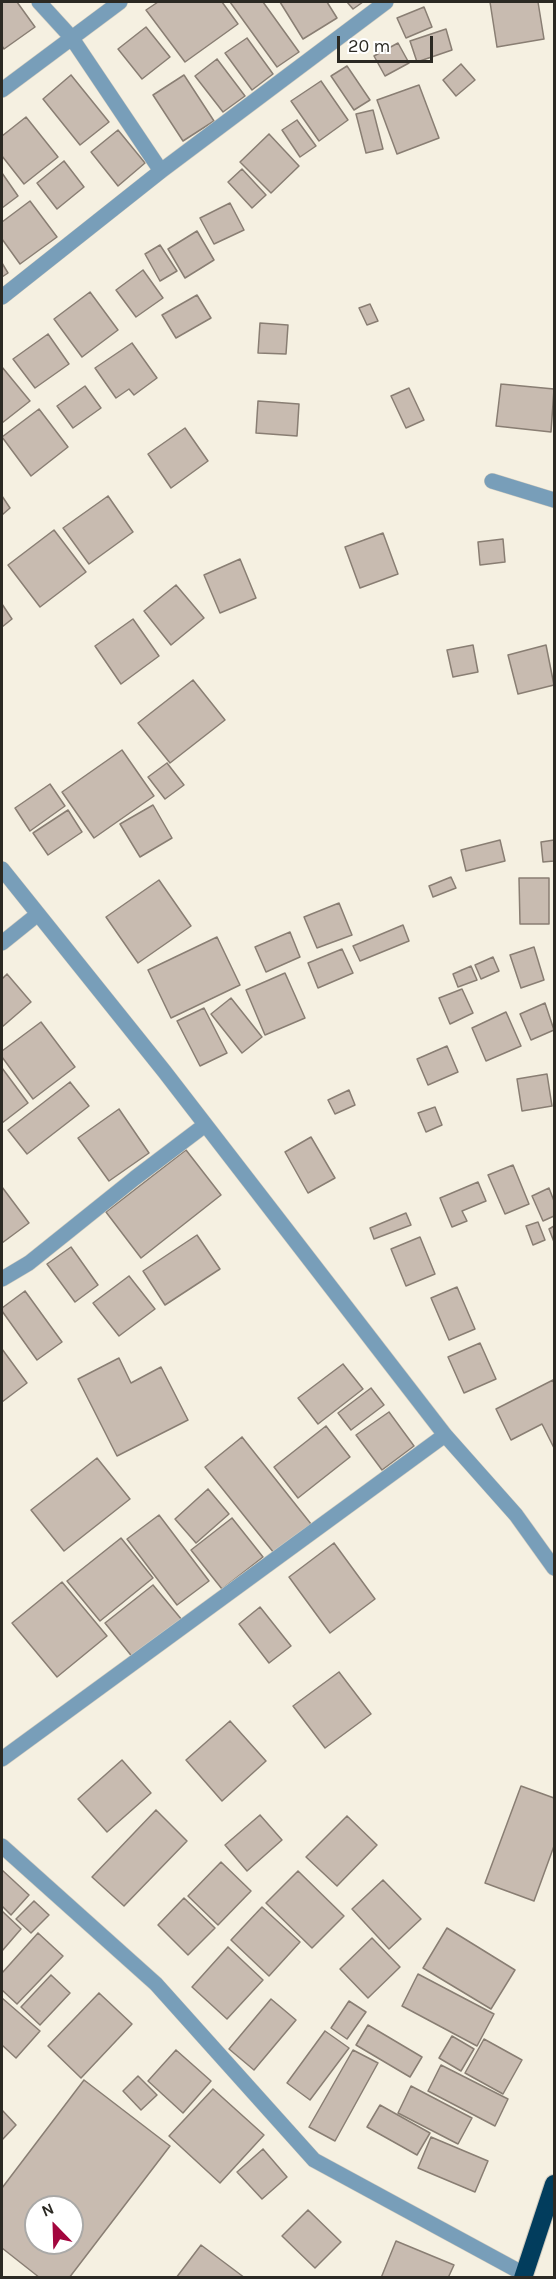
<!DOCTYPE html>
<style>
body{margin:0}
#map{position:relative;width:556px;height:2279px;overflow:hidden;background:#f5f0e1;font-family:Karla,sans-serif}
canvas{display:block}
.frame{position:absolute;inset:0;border:3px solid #2b2923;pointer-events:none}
.north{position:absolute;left:24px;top:2195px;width:60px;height:60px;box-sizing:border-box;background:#fff;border:2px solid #aaa9a7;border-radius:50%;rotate:337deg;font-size:16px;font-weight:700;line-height:24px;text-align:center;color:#2b2923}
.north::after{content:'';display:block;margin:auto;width:21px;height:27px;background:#a3063e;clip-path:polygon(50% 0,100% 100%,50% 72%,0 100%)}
.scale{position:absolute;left:337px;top:36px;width:96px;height:27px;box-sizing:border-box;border:3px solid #2b2923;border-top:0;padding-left:8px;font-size:18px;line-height:21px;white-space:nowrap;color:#2b2923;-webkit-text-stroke:4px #fff;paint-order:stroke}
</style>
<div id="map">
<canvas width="556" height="2279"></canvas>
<div class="frame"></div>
<div class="north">N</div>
<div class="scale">20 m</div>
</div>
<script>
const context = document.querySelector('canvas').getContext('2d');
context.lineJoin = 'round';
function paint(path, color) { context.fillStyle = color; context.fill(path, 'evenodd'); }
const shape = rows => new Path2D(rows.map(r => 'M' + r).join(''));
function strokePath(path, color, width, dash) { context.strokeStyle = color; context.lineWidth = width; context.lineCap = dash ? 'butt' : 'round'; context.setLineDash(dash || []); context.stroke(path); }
const building = shape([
 [2,2,17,2,35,27,4,49,2,46,2,2],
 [158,2,222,2,238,24,185,62,146,10,158,2],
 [230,2,263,2,299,52,277,67,230,2],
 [280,2,327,2,337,18,303,39,280,2],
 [347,2,363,2,353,9,347,2],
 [490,2,538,2,544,39,497,47,490,2],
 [424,7,432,27,406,38,397,18,424,7],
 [146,27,170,57,142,79,118,49,146,27],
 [446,29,452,50,417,62,410,41,446,29],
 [247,38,273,74,252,90,225,53,247,38],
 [398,43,409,63,385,76,374,56,398,43],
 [217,59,245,96,223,112,195,76,217,59],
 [461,64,475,80,456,96,443,80,461,64],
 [347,66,370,100,354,110,331,76,347,66],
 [71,75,109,122,80,145,43,99,71,75],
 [184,75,214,121,183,141,153,95,184,75],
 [321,81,348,120,319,141,291,101,321,81],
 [419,85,439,138,397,154,377,100,419,85],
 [373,110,383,149,366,153,356,114,373,110],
 [26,117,58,157,24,184,2,156,2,136,26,117],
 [297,120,316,146,300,157,282,130,297,120],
 [118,130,145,163,118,186,91,152,118,130],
 [269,134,299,166,271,193,240,162,269,134],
 [64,161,84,187,57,209,37,183,64,161],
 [242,169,266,195,252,208,228,182,242,169],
 [2,173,18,196,2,208,2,173],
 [30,201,57,237,20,264,2,239,2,222,30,201],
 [230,203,244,230,214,244,200,218,230,203],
 [197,231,214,260,185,278,168,249,197,231],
 [160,245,177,271,160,281,145,254,160,245],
 [2,263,8,273,2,277,2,263],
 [143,270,163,298,136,317,116,290,143,270],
 [90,292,118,330,82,357,54,319,90,292],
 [197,295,211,318,176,338,162,315,197,295],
 [370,304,378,321,367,325,359,308,370,304],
 [260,323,288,325,286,354,258,353,260,323],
 [48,334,69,364,35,388,13,359,48,334],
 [132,343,157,378,134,395,129,389,116,398,95,368,132,343],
 [2,367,30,401,2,423,2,367],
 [501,384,554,389,551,432,496,426,501,384],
 [85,386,101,408,73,428,57,406,85,386],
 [409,388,424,420,406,428,391,396,409,388],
 [258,401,299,404,297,436,256,433,258,401],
 [39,409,68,447,31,476,2,437,39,409],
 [185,428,208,461,171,488,148,454,185,428],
 [2,496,10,508,2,515,2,496],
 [108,496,133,532,89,564,63,528,108,496],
 [54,530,86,572,40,607,8,565,54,530],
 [383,533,398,574,360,588,345,547,383,533],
 [503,539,505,562,480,565,478,542,503,539],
 [240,559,256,598,220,613,204,575,240,559],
 [176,585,204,618,171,645,144,611,176,585],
 [2,604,12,619,2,627,2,604],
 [133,619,159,656,121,684,95,646,133,619],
 [473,645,478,672,453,677,447,650,473,645],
 [546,645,554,685,518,694,508,655,546,645],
 [193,680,225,720,170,763,138,723,193,680],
 [122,750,154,796,94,838,62,792,122,750],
 [167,763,184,785,165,799,148,777,167,763],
 [50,784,65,806,30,831,15,808,50,784],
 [153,805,172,838,140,857,120,824,153,805],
 [68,810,82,832,48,855,33,833,68,810],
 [500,840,505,861,466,871,461,850,500,840],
 [554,840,554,861,543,862,541,842,554,840],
 [451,877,456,888,433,897,429,886,451,877],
 [519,878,549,878,549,924,520,924,519,878],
 [159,880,191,926,138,963,106,917,159,880],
 [339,903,352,935,317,948,304,917,339,903],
 [403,925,409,941,360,961,353,946,403,925],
 [290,932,300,957,266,972,255,947,290,932],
 [217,937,240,985,171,1018,148,970,217,937],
 [534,947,544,980,521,988,510,955,534,947],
 [342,949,353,973,318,988,308,963,342,949],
 [493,957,499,971,481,979,475,965,493,957],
 [471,966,477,980,458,987,453,974,471,966],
 [285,973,305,1018,265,1035,246,990,285,973],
 [7,974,31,1002,2,1027,2,979,7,974],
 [462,989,473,1013,450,1024,439,998,462,989],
 [231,998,262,1037,242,1053,211,1014,231,998],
 [545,1003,554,1030,531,1040,520,1014,545,1003],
 [204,1008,227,1053,200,1066,177,1021,204,1008],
 [506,1012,521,1046,486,1061,472,1028,506,1012],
 [41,1022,75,1067,33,1099,2,1057,2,1051,41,1022],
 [447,1046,458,1072,428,1085,417,1059,447,1046],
 [2,1068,28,1103,2,1123,2,1068],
 [547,1074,552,1106,522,1111,517,1079,547,1074],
 [70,1082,89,1106,27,1154,8,1130,70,1082],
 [349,1090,355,1105,335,1114,328,1100,349,1090],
 [435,1107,442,1125,426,1132,418,1113,435,1107],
 [119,1109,149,1153,109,1181,78,1138,119,1109],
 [311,1137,335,1178,308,1193,285,1152,311,1137],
 [186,1150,221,1195,141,1258,106,1212,186,1150],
 [513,1165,529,1204,505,1214,488,1175,513,1165],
 [478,1182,486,1201,462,1211,467,1221,452,1227,440,1198,478,1182],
 [2,1187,29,1223,2,1243,2,1187],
 [549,1188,554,1201,554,1216,543,1221,532,1196,549,1188],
 [406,1213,411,1225,374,1239,370,1228,406,1213],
 [538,1222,545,1240,533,1245,526,1226,538,1222],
 [554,1226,554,1242,549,1229,554,1226],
 [197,1235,220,1269,165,1305,143,1271,197,1235],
 [420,1237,435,1274,406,1286,391,1249,420,1237],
 [71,1247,98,1285,75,1302,47,1264,71,1247],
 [129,1276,155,1309,119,1336,93,1303,129,1276],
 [457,1287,475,1329,449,1340,431,1298,457,1287],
 [25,1291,62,1342,37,1360,2,1311,2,1308,25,1291],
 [480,1343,496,1379,464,1393,448,1357,480,1343],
 [2,1349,27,1383,2,1402,2,1349],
 [119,1358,131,1383,161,1367,188,1420,117,1456,78,1379,119,1358],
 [343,1364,363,1389,318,1424,298,1398,343,1364],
 [553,1380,554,1384,554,1448,542,1424,511,1440,496,1409,553,1380],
 [371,1388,384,1405,351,1430,338,1413,371,1388],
 [389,1412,414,1446,382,1470,356,1435,389,1412],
 [326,1426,350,1457,298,1498,274,1467,326,1426],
 [242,1437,311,1524,274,1553,205,1467,242,1437],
 [97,1458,130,1499,64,1551,31,1510,97,1458],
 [208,1489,229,1514,196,1543,175,1519,208,1489],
 [159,1515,209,1581,177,1605,127,1539,159,1515],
 [232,1518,263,1557,222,1589,191,1550,232,1518],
 [121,1538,153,1578,100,1621,67,1581,121,1538],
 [334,1543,375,1599,330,1633,289,1577,334,1543],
 [62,1582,107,1636,57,1677,12,1623,62,1582],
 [153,1585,182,1620,134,1659,105,1623,153,1585],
 [260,1607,291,1646,269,1663,239,1624,260,1607],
 [339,1672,371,1714,325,1748,293,1706,339,1672],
 [230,1721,266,1761,222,1801,186,1760,230,1721],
 [122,1760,151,1793,107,1832,78,1799,122,1760],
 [521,1786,554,1798,554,1846,534,1901,485,1883,521,1786],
 [156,1810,187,1841,124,1906,92,1877,156,1810],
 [260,1815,282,1840,247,1871,225,1845,260,1815],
 [347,1816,377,1845,337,1886,306,1857,347,1816],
 [221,1862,251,1891,218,1925,188,1896,221,1862],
 [2,1870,29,1895,11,1915,2,1906,2,1870],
 [298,1871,344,1916,312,1948,266,1903,298,1871],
 [383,1880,421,1919,389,1949,352,1909,383,1880],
 [184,1898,215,1928,188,1955,158,1925,184,1898],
 [34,1901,49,1915,31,1933,16,1919,34,1901],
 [262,1907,300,1942,269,1976,231,1940,262,1907],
 [2,1911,21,1929,2,1951,2,1911],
 [447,1928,515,1970,491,2009,423,1968,447,1928],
 [38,1933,63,1956,17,2004,2,1990,2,1973,38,1933],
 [372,1938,400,1967,368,1998,340,1969,372,1938],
 [228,1947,263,1980,227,2019,192,1987,228,1947],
 [418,1974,494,2014,477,2046,402,2006,418,1974],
 [51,1975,70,1993,40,2025,21,2007,51,1975],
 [99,1993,132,2024,81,2078,48,2046,99,1993],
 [2,1998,40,2031,16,2058,2,2045,2,1998],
 [271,1999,296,2020,254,2070,229,2049,271,1999],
 [349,2001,366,2012,347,2039,331,2028,349,2001],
 [368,2025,422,2057,410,2077,356,2045,368,2025],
 [325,2031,349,2048,310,2100,287,2083,325,2031],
 [452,2036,474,2049,461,2071,439,2058,452,2036],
 [484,2039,522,2060,503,2094,465,2073,484,2039],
 [176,2050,211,2081,183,2113,148,2081,176,2050],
 [353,2050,378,2063,335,2141,309,2127,353,2050],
 [441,2065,508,2099,495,2126,428,2091,441,2065],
 [138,2076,157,2095,141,2110,123,2091,138,2076],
 [84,2080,170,2146,69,2278,40,2278,2,2248,2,2188,84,2080],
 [36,2207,72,2207,72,2243,36,2243,36,2207],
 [411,2086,472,2118,458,2144,398,2113,411,2086],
 [213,2089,264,2135,220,2183,169,2136,213,2089],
 [380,2105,430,2133,417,2155,367,2127,380,2105],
 [2,2110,16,2125,2,2140,2,2110],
 [431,2137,488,2161,475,2192,418,2168,431,2137],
 [263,2149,287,2177,262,2199,237,2172,263,2149],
 [308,2210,341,2242,315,2268,282,2236,308,2210],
 [396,2241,454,2265,448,2278,381,2278,396,2241],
 [201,2245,245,2278,176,2278,201,2245]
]);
paint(building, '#c8bbb0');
strokePath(building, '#897e73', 1.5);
const minor = shape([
 [39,2,71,37,161,171],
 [2,90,120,2],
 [2,297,161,171,386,2],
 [492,481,554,500],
 [2,869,164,1071,445,1435,516,1515,554,1568],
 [2,943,38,914],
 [2,1279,29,1263,135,1178,205,1125],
 [2,1759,445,1435],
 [2,1846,156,1984,314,2160,524,2274]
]);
const highway = shape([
 [523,2278,554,2184]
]);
strokePath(minor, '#d1ccbf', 16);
strokePath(highway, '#d1ccbf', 20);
strokePath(minor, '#789eb9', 15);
strokePath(highway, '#023d5d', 18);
</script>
